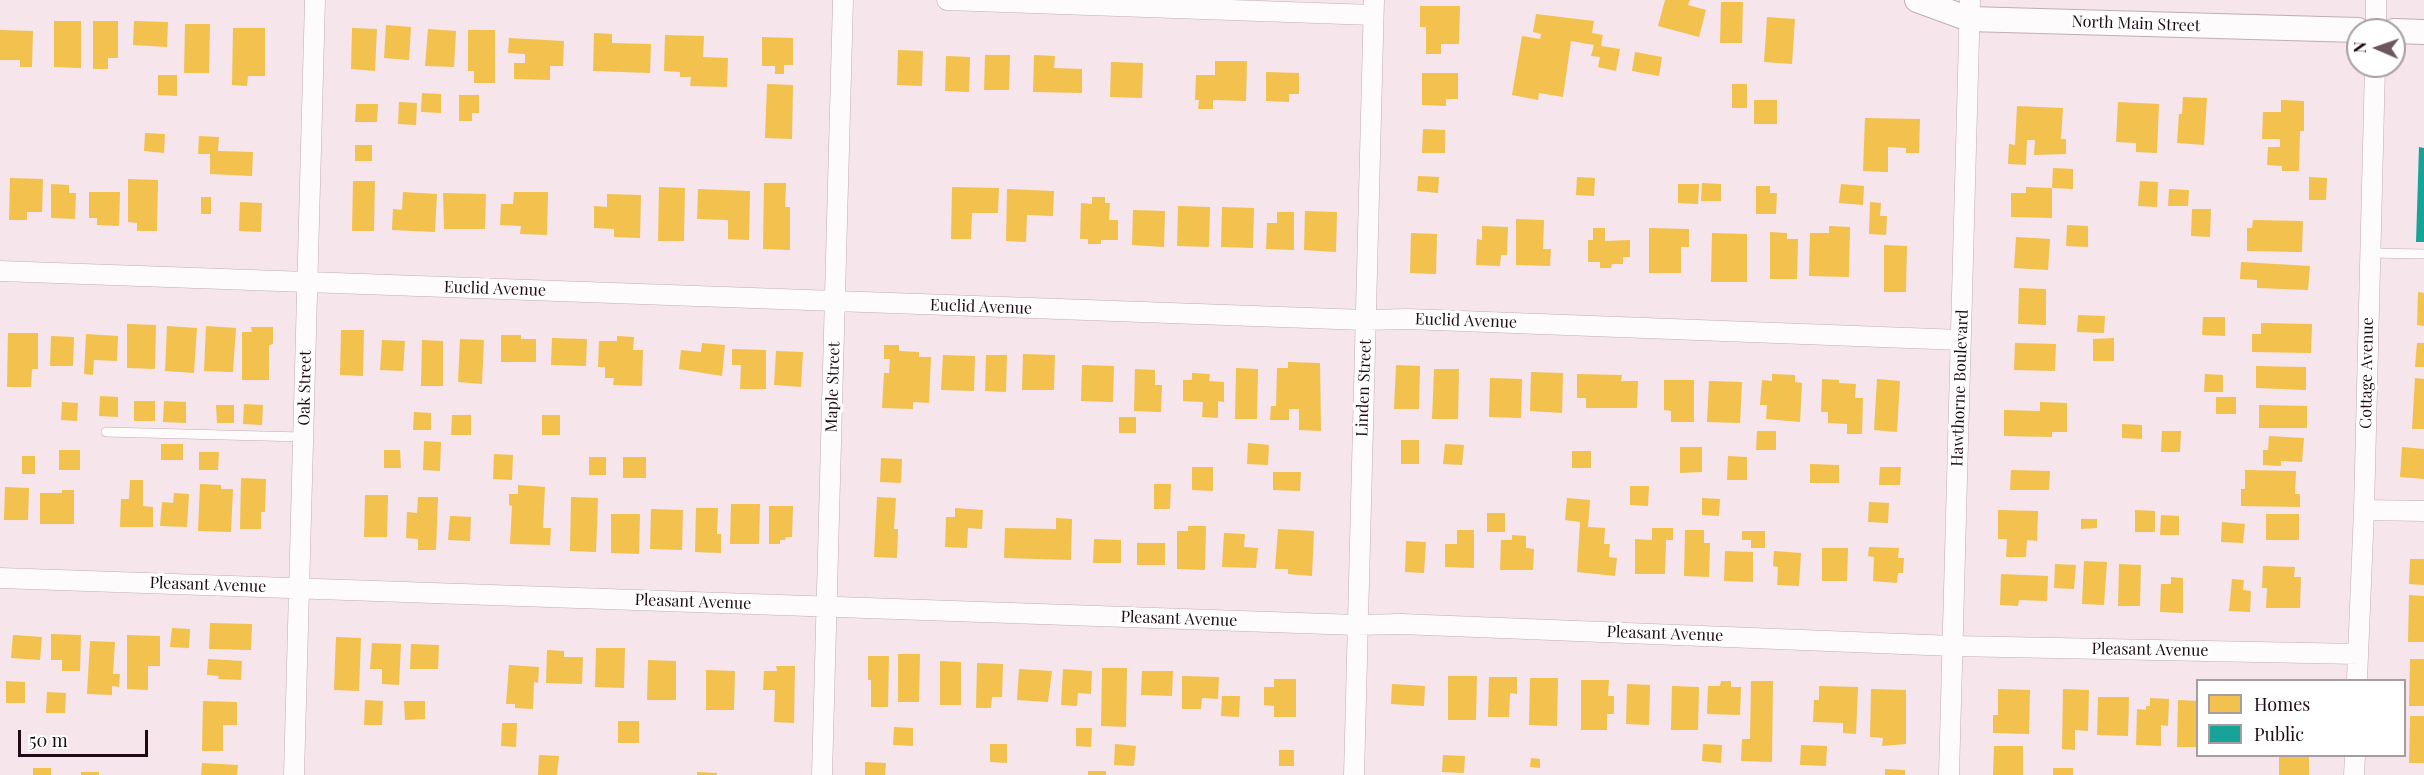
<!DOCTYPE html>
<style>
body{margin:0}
#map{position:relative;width:2424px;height:775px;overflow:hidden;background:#f6e5eb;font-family:"Playfair Display",serif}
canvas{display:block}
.legend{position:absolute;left:2196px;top:679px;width:210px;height:78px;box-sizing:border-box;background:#fff;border:2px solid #a69da1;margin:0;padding:8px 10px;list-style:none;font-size:18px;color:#210a15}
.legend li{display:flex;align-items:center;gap:12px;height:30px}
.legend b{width:30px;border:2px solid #a69da1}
.north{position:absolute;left:2346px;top:18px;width:60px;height:60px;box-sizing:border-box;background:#fff;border:2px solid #a69da1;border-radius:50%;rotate:272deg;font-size:16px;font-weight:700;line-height:24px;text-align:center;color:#210a15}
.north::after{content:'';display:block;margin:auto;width:21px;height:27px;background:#6c5760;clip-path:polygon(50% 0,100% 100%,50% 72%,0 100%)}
.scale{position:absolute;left:18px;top:730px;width:130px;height:27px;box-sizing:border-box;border:3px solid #210a15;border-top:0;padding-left:8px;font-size:18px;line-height:21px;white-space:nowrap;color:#210a15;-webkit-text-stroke:4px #fff;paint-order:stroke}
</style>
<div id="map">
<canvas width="2424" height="775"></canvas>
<ul class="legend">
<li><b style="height:16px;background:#f2c14e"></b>Homes</li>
<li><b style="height:16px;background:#17a398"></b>Public</li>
</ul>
<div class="north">N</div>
<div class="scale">50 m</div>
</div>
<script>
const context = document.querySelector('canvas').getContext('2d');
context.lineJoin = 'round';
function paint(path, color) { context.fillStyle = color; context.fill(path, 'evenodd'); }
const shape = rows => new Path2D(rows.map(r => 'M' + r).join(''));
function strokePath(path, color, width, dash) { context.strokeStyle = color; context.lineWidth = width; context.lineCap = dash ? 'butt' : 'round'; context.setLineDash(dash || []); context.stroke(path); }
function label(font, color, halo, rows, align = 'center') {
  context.font = font + ' "Playfair Display",serif'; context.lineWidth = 6; context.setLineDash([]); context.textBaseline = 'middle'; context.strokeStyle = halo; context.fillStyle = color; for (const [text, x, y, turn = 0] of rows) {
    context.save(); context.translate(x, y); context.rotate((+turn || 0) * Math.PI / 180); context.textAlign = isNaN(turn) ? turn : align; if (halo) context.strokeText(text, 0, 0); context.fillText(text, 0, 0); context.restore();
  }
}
paint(shape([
 [1665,0,1690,0,1688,5,1706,10,1699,37,1658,26],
 [1721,2,1743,2,1742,43,1720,43],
 [1420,6,1460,6,1459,44,1441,44,1441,54,1426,54,1426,27,1420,27],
 [1536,14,1594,21,1592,33,1603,35,1601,46,1620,49,1616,71,1598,67,1600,57,1591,56,1594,45,1571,41,1563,97,1539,93,1538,100,1512,95,1522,36,1540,39,1541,34,1533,32],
 [1767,17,1795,19,1792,64,1764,62],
 [54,21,81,21,81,68,54,67],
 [93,21,118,21,118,58,108,58,108,69,93,69],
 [134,21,168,22,167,47,133,45],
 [185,24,210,24,209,73,184,73],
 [386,25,411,27,409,60,384,58],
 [233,28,265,28,265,76,248,76,247,86,232,85],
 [352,28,377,29,375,71,351,69],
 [428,29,456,31,454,67,425,66],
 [0,30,33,31,32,67,20,67,20,60,0,60],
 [468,30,495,30,495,83,474,83,474,71,468,71],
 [594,33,612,34,612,43,651,44,650,73,593,71],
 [665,35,704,36,703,57,728,58,727,87,690,86,691,77,680,77,680,72,664,71],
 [762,37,793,38,793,65,784,65,784,74,775,74,775,66,762,66],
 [509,38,564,41,563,66,550,66,550,80,514,79,514,63,525,63,525,54,508,53],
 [898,50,923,51,922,86,897,85],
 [1635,52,1662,57,1659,76,1632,71],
 [985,55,1010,55,1009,90,984,90],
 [1034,55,1055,56,1054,68,1082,69,1082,93,1033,92],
 [946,56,970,57,969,92,945,91],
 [1215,61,1247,61,1246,101,1213,100,1213,109,1198,109,1199,100,1195,100,1196,75,1215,75],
 [1111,62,1143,63,1142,98,1110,97],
 [1266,72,1299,73,1299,94,1289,94,1289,102,1266,101],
 [1422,73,1458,73,1458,99,1446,99,1446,106,1422,105],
 [158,75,177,75,177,96,158,95],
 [767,84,793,85,792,139,765,138],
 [1732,84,1747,84,1747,108,1732,108],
 [422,93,441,94,441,113,421,112],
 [459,95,479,95,479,113,472,113,472,121,459,121],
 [2183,97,2207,98,2204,145,2177,143,2179,114,2182,114],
 [1754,100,1777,100,1777,124,1754,124],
 [2281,100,2304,101,2304,131,2300,131,2299,171,2282,171,2282,166,2267,165,2268,147,2280,147,2280,139,2262,139,2263,112,2281,112],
 [399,102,417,103,416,125,398,124],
 [2118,102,2159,104,2157,153,2136,152,2136,143,2116,142],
 [356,104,378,104,377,122,355,122],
 [2017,106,2063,108,2061,139,2066,139,2066,154,2034,155,2035,140,2027,140,2026,165,2008,164,2009,144,2015,145],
 [1865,118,1920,119,1919,153,1906,153,1906,148,1888,147,1888,172,1863,171],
 [1423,129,1445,130,1445,153,1422,153],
 [145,133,165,134,164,153,144,151],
 [199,136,219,137,218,151,253,152,252,176,210,174,210,154,198,154],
 [355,145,372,145,372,161,355,161],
 [2053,168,2073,169,2073,189,2052,188],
 [1418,176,1439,177,1438,193,1417,191],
 [1577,177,1595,178,1594,196,1576,195],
 [2309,177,2327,178,2326,200,2309,200],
 [10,178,43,179,42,212,27,212,27,220,9,220],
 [128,179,158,180,157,231,137,231,137,223,128,222],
 [353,181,375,181,374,231,352,231],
 [2140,181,2158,182,2157,207,2138,206],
 [764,183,786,183,785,207,790,207,790,250,763,249],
 [1702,183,1721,184,1721,201,1701,201],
 [51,184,69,185,69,193,76,193,75,219,51,218],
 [1678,184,1699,184,1698,204,1678,203],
 [1841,184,1864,186,1863,205,1839,203],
 [1756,186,1770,186,1770,193,1777,193,1776,214,1756,214],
 [659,187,685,188,684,241,658,241],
 [952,187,999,188,998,213,972,213,971,239,951,239],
 [2026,187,2052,188,2052,218,2011,217,2011,193,2026,193],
 [698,189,750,191,749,240,728,239,728,220,697,219],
 [1007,189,1054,191,1053,216,1027,215,1026,242,1006,241],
 [2169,189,2189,190,2188,206,2168,206],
 [89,192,120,192,119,226,97,225,97,218,89,218],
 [403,192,437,194,435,232,392,230,393,209,402,210],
 [514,192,548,192,547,235,520,234,521,226,500,225,501,204,513,204],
 [443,193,486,194,485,229,444,229],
 [607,194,641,195,640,238,614,237,614,229,594,228,594,206,607,207],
 [201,197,211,197,211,214,201,214],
 [1092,197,1105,197,1105,203,1110,203,1109,220,1118,220,1118,240,1101,240,1101,244,1088,244,1088,239,1080,239,1081,203,1092,204],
 [240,202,262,203,261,232,239,231],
 [1870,202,1881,203,1880,216,1887,216,1886,235,1869,234],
 [1178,206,1210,207,1209,247,1177,246],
 [1222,207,1254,208,1253,248,1221,247],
 [2192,209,2211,209,2210,237,2191,236],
 [1133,210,1165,211,1164,247,1132,245],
 [1305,211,1337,212,1336,252,1304,250],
 [1277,212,1294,212,1294,250,1266,249,1267,223,1277,223],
 [1516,219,1544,220,1543,249,1551,249,1550,266,1516,265],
 [2253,220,2303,221,2302,252,2247,251,2247,228,2252,228],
 [2067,225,2088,226,2088,247,2066,246],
 [1482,226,1508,227,1507,255,1501,255,1500,266,1476,265,1477,239,1482,240],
 [1829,226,1850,227,1849,277,1809,276,1810,233,1829,233],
 [1593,228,1605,228,1605,241,1630,240,1630,257,1623,257,1623,264,1612,264,1611,268,1600,268,1600,262,1588,262,1588,240,1593,240],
 [1649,228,1689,229,1689,247,1681,247,1681,273,1649,273],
 [1770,232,1787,233,1787,239,1798,239,1797,279,1770,279],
 [1411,233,1437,234,1436,274,1410,273],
 [1712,233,1747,234,1747,282,1711,282],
 [2016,237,2050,239,2048,270,2014,268],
 [1884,245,1907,246,1906,292,1884,292],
 [2241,262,2310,266,2308,290,2257,288,2257,280,2240,279],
 [2019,288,2046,289,2046,325,2018,324],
 [2418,292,2424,293,2424,326,2417,325],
 [2078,315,2105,316,2104,333,2077,332],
 [2203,317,2225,317,2225,336,2202,335],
 [2261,323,2312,324,2311,353,2252,352,2252,334,2261,334],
 [127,324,156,325,155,369,127,368],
 [167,326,197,328,194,373,165,371],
 [206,326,236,328,233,372,204,371],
 [251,327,273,327,273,344,269,345,269,380,242,380,242,332,252,332],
 [341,330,364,330,363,376,340,375],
 [8,333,38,333,38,369,32,369,31,387,7,387],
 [86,334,118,336,117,361,94,360,93,375,84,374],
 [501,335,521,335,521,339,536,339,536,362,501,362],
 [51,336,74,337,73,366,50,366],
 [617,336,634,337,633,350,643,350,642,386,613,385,614,378,605,378,605,367,598,367,599,341,617,341],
 [552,338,587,339,586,366,551,365],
 [2114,338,2114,361,2093,361,2093,339],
 [460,339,484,340,482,384,458,382],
 [382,340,405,341,403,371,380,370],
 [422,340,443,341,443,386,421,386],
 [702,343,725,345,722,376,679,369,681,350,701,352],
 [2015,343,2056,344,2055,371,2014,370],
 [2417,343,2424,343,2424,367,2415,367],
 [884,345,899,345,899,351,919,352,919,357,931,357,929,403,913,402,913,409,882,408,884,373,889,373,890,359,884,359],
 [732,349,766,350,766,389,740,389,741,365,732,365],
 [776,351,803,352,801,387,774,385],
 [1023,354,1055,355,1054,390,1022,390],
 [943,355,975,356,974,391,941,390],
 [986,355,1007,355,1006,392,985,391],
 [1288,362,1320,363,1321,431,1299,430,1299,409,1289,409,1289,420,1270,420,1271,406,1276,406,1277,368,1288,368],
 [1082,365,1114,366,1113,402,1081,401],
 [1396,365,1420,366,1419,409,1394,409],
 [2256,366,2306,367,2306,390,2256,388],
 [1236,368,1258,369,1257,419,1235,419],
 [1135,369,1155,370,1155,385,1162,385,1161,412,1134,411],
 [1434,369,1459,369,1458,419,1432,419],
 [1531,372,1563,373,1562,413,1530,411],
 [1192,373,1210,374,1209,381,1224,382,1224,402,1218,401,1218,418,1202,417,1203,402,1183,401,1183,380,1192,380],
 [1577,374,1622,375,1621,381,1638,381,1637,408,1586,408,1586,398,1577,398],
 [1772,374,1795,375,1795,382,1802,383,1800,422,1766,419,1767,405,1760,405,1762,380,1772,381],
 [2205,374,2223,375,2223,392,2204,392],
 [1490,378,1522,379,1521,418,1489,417],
 [2415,378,2424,379,2424,429,2412,429],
 [1822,379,1839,380,1839,383,1856,384,1855,398,1863,398,1862,434,1847,434,1847,424,1828,423,1828,412,1821,412],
 [1877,379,1900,381,1897,432,1874,430],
 [1664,380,1694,380,1694,422,1671,422,1671,411,1664,410],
 [1709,381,1742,382,1740,423,1707,422],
 [100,396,118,397,118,417,99,416],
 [2216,397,2236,397,2236,414,2216,414],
 [134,401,155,401,155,421,134,421],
 [164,401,186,402,186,423,163,422],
 [62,402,78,403,77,421,61,420],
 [2040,402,2067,403,2067,432,2052,432,2052,437,2004,436,2004,410,2040,411],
 [244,404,263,405,262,425,243,424],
 [216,405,234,405,234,423,217,423],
 [2259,405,2307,406,2307,428,2259,428],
 [414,412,431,413,431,430,413,430],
 [452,415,471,415,471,435,451,435],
 [542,415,560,415,560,435,542,435],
 [1119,417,1136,417,1136,433,1119,433],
 [2122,424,2142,425,2142,439,2122,438],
 [1757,431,1776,431,1776,450,1756,450],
 [2162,431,2181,431,2180,452,2161,452],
 [2269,436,2304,438,2302,462,2281,461,2281,466,2263,465,2263,450,2268,450],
 [1401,440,1419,440,1419,464,1401,464],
 [424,441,441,442,440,471,423,470],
 [1248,443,1269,445,1268,465,1247,464],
 [161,444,183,444,183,460,161,460],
 [1445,444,1464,445,1462,465,1443,464],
 [1680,447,1702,447,1702,472,1680,473],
 [2402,447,2424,449,2424,479,2400,477],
 [59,450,80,450,80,470,59,470],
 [384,450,400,450,401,468,384,468],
 [1572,451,1591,451,1591,468,1572,468],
 [199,452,219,452,218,470,199,470],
 [494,454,513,455,512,480,493,479],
 [22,456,35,456,35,474,22,474],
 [1728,456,1747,457,1747,480,1727,480],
 [589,457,606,457,606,475,589,475],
 [623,457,646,457,646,478,623,478],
 [881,458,902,459,901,483,880,482],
 [1810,464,1839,465,1839,483,1810,483],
 [1192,467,1213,467,1213,491,1192,490],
 [1880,467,1901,467,1900,485,1879,485],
 [2011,470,2050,471,2049,490,2010,490],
 [2245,470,2296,471,2295,494,2300,494,2300,507,2241,506,2241,489,2245,489],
 [1273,472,1301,472,1300,491,1273,490],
 [241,478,266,479,265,512,261,512,261,529,240,529],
 [130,480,143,480,143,506,153,507,153,527,120,527,121,499,129,499],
 [200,484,221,485,221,489,233,489,231,532,198,531],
 [1154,484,1171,484,1170,509,1154,509],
 [518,485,545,487,543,528,551,528,550,545,510,544,512,506,509,505,509,494,518,494],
 [1630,486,1649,486,1648,506,1630,505],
 [5,487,29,488,28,520,4,520],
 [62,490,74,490,74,524,40,524,40,493,62,493],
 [174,493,189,494,187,527,160,526,162,502,173,503],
 [365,495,388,495,387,537,364,537],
 [418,497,438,497,436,550,418,550,418,539,406,538,407,512,417,513],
 [571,497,598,498,596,552,570,551],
 [877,497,896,498,894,529,898,529,897,558,874,557],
 [1567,498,1590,500,1588,527,1605,528,1604,544,1610,544,1609,557,1617,558,1615,576,1577,572,1580,522,1565,520],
 [1702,498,1720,499,1719,516,1702,515],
 [1869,502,1889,503,1888,523,1868,522],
 [731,504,760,504,759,544,730,544],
 [769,506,793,506,792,537,786,537,785,540,780,540,780,544,769,544],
 [696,508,718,508,717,534,721,534,721,553,695,552],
 [955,508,983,510,982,529,968,528,967,548,945,547,946,517,955,517],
 [651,509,683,510,682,550,650,549],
 [1998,510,2038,511,2037,541,2027,540,2026,557,2006,557,2007,539,1998,539],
 [2135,510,2155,511,2155,532,2135,532],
 [1487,513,1505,513,1505,532,1487,532],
 [611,514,640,514,639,554,611,553],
 [2266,514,2299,514,2299,540,2266,540],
 [2161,515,2179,516,2179,535,2160,535],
 [450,516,471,517,470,541,448,540],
 [1056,518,1072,519,1071,560,1004,558,1005,528,1056,529],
 [2081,519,2097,519,2097,528,2081,529],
 [2222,522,2245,524,2243,543,2221,542],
 [1188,526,1206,526,1205,570,1177,569,1177,531,1188,531],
 [1652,528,1673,528,1673,540,1666,540,1665,574,1635,574,1635,539,1652,540],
 [1278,529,1314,531,1312,576,1288,574,1288,569,1275,569],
 [1457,530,1474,530,1474,568,1445,567,1445,544,1457,544],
 [1685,530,1704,530,1704,543,1710,543,1709,577,1684,576],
 [1742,531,1765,531,1765,548,1751,548,1751,540,1742,540],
 [1224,533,1245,534,1244,547,1258,548,1256,568,1222,567],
 [1512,535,1526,536,1526,548,1534,549,1533,570,1500,570,1501,540,1512,540],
 [1094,539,1121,540,1121,563,1093,563],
 [1406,541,1426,542,1424,573,1405,572],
 [1137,543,1165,543,1165,565,1137,565],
 [1869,547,1899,548,1898,558,1904,558,1903,573,1898,573,1897,583,1873,581,1874,557,1868,556],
 [1822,548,1848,548,1847,581,1822,581],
 [1725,551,1753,552,1753,582,1724,581],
 [1774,551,1801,553,1799,586,1777,585,1778,567,1773,566],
 [2410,559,2424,559,2424,585,2409,584],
 [2084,561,2107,562,2104,605,2082,604],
 [2055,564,2076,565,2074,589,2054,588],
 [2119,564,2141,565,2140,606,2118,606],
 [2263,566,2295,567,2294,577,2301,577,2300,608,2266,608,2267,588,2262,588],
 [2001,574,2048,576,2047,601,2019,600,2018,606,2000,605],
 [2171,577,2183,578,2183,613,2160,612,2161,584,2171,584],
 [2232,579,2244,580,2243,590,2251,591,2250,612,2229,611],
 [2409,595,2424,596,2424,642,2408,642],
 [210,623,252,624,251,650,209,649],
 [172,628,190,629,189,648,170,647],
 [51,634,81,635,80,671,62,671,62,660,51,660],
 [13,635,42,637,40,660,11,658],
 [127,635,160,636,160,666,148,666,148,690,127,689],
 [336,637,361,638,359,691,334,690],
 [90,641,115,642,113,674,120,674,119,687,112,686,112,695,87,694],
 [372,643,401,644,399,685,382,684,382,669,370,669],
 [411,644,439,645,438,669,410,669],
 [596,648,625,648,624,688,595,687],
 [547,650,564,651,564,657,583,657,582,684,546,683],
 [898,654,920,654,919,702,898,702],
 [868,656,889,656,888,707,871,707,871,680,868,680],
 [208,659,242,661,241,680,218,679,219,676,207,675],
 [2410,659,2424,659,2424,706,2409,706],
 [648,660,676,661,676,700,647,700],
 [940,661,961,662,961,705,940,705],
 [977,663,1003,664,1002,697,992,697,991,708,976,708],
 [509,665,539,667,538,683,534,682,533,709,515,708,515,704,506,704],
 [776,666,795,666,794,723,774,722,775,690,763,690,764,671,777,671],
 [1102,668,1127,668,1126,727,1101,726],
 [1019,669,1052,671,1048,702,1017,700],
 [1063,669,1092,671,1091,694,1078,693,1077,706,1061,705],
 [706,670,735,671,734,710,706,710],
 [1142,671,1173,671,1172,696,1141,695],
 [1182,676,1219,677,1218,699,1202,698,1201,709,1182,709],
 [1448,676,1477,676,1476,720,1448,720],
 [1489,677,1517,677,1517,694,1510,693,1509,717,1488,717],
 [1530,678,1558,678,1557,726,1529,725],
 [1274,679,1296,679,1296,717,1274,717,1274,706,1264,705,1264,687,1274,687],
 [1581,680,1609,680,1608,696,1614,696,1614,714,1607,714,1607,730,1581,730],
 [6,681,25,682,25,703,6,703],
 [1721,681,1731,681,1731,687,1741,687,1740,715,1707,714,1708,686,1720,686],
 [1751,681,1773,681,1772,762,1741,761,1742,739,1750,739],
 [1392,684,1425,686,1424,706,1391,704],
 [1627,684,1650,685,1649,725,1626,724],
 [1672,686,1699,687,1698,730,1671,730],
 [1819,686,1858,687,1856,734,1843,733,1843,723,1813,722,1814,700,1819,700],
 [1871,689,1906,690,1906,744,1882,746,1883,738,1870,737],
 [1998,689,2030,690,2029,734,1993,733,1993,715,1998,715],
 [2063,689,2089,690,2088,731,2075,730,2075,750,2062,749],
 [47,692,66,693,65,713,46,713],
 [1222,696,1240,696,1239,717,1221,716],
 [2098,697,2129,697,2128,736,2097,735],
 [2150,698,2169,699,2168,726,2161,725,2161,746,2136,745,2137,709,2146,710,2146,706,2150,706],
 [365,700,383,701,382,725,364,725],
 [2178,700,2198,701,2198,747,2177,747],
 [203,701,237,702,237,725,223,725,223,751,202,751],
 [404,701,425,701,425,719,405,720],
 [2410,716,2424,716,2424,763,2409,763],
 [618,721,639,721,639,743,618,743],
 [502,723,517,723,516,747,501,746],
 [894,727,913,728,913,746,893,745],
 [1076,728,1092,728,1091,747,1076,746],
 [990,744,1007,744,1007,763,990,762],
 [1115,744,1136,746,1134,766,1114,765],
 [1703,744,1722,745,1721,763,1702,761],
 [1801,745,1827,746,1826,766,1800,765],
 [1994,746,2023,746,2023,775,1993,775],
 [1279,750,1294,750,1294,766,1279,766],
 [539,755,559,756,557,775,538,775],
 [1443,755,1465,756,1464,773,1442,772],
 [2279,756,2309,756,2309,775,2279,775],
 [1531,758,1540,759,1540,768,1530,767],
 [865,762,886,763,885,775,865,775],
 [202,763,238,765,237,775,201,775],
 [33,768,51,768,51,775,33,775],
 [2053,768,2073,768,2073,775,2053,775],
 [1885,769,1905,770,1905,775,1885,775],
 [1088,771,1106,771,1106,775,1088,775],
 [81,772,99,772,99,775,81,775],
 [697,772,717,773,717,775,697,775]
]), '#f2c14e');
paint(shape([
 [2419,147,2424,148,2424,242,2416,242]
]), '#17a398');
const service = shape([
 [2370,253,2424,254],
 [106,432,303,437]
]);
const minor = shape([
 [947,0,1373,15],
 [2376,30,2376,0],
 [0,271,1365,320,1408,319,1961,340],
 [2364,510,2424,511],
 [0,578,1357,625,1401,624,1953,646,2358,654],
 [2357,680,2364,510,2375,66],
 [294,775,315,0],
 [822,775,843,0],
 [1354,775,1374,0],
 [1949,775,1970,0],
 [2354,775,2355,756]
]);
const tertiary = shape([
 [1917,0,1969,19,2358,30],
 [2394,31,2424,32]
]);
strokePath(service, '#c1adb5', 10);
strokePath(minor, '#c1adb5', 21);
strokePath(tertiary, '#c1adb5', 26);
strokePath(service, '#fefbfc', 9);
strokePath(minor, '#fefbfc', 20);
strokePath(tertiary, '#fefbfc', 24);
label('16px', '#210a15', '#fff', [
 ["North Main Street",2136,24,2],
 ["Euclid Avenue",495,289,2],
 ["Euclid Avenue",981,307,2],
 ["Euclid Avenue",1466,321,2],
 ["Cottage Avenue",2367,373,-89],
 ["Maple Street",833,387,-88],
 ["Oak Street",305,388,-89],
 ["Linden Street",1364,388,-88],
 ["Hawthorne Boulevard",1960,388,-88],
 ["Pleasant Avenue",208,585,2],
 ["Pleasant Avenue",693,602,2],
 ["Pleasant Avenue",1179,619,2],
 ["Pleasant Avenue",1665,634,2],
 ["Pleasant Avenue",2150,650,1]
]);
</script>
